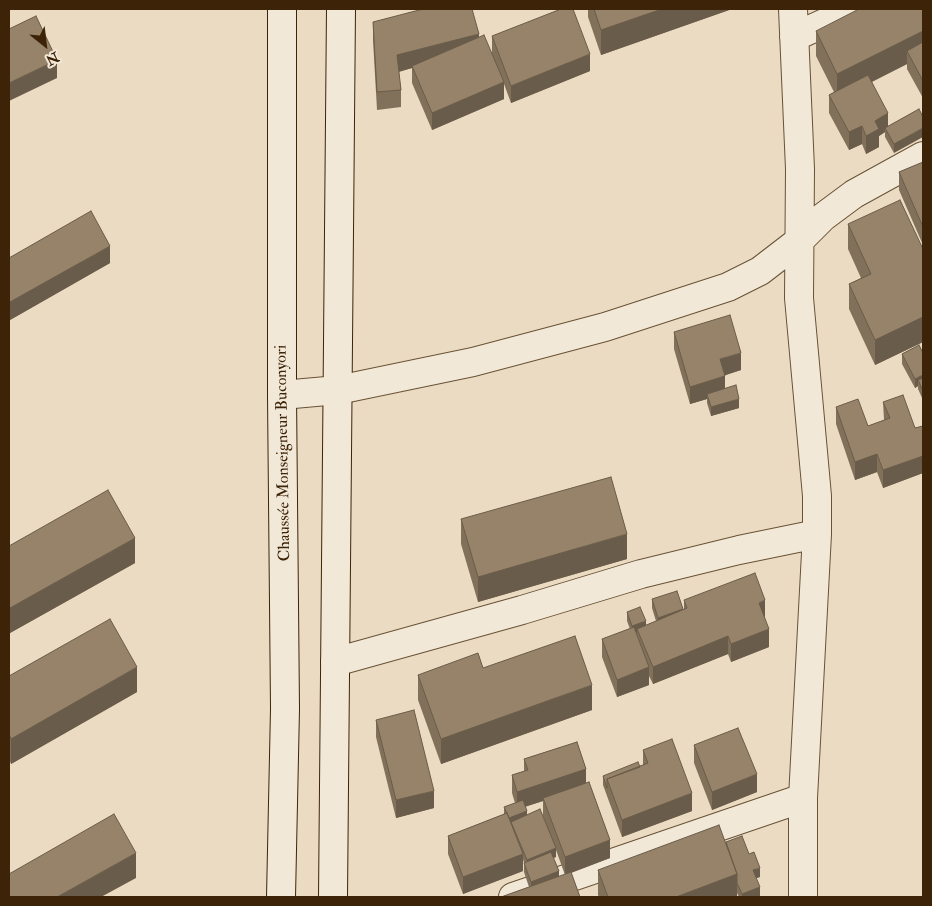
<!DOCTYPE html>
<meta charset="utf-8">
<style>
body{margin:0}
#map{position:relative;width:932px;height:906px;overflow:hidden;background:#ebdbc2;font-family:"IM FELL Double Pica",serif}
canvas{display:block}
.frame{position:absolute;inset:0;border:10px solid #3d2408;pointer-events:none}
.north{position:absolute;left:20px;top:20px;width:50px;height:50px;-webkit-text-stroke:4px #f2e8d7;paint-order:stroke;rotate:151deg;font-size:14px;font-weight:700;line-height:20px;text-align:center;color:#3d2408}
.north::after{content:'';display:block;margin:auto;width:18px;height:22px;background:#3d2408;clip-path:polygon(50% 0,100% 100%,50% 72%,0 100%)}
</style>
<div id="map">
<canvas width="932" height="906"></canvas>
<div class="frame"></div>
<div class="north">N</div>
</div>
<script>
const context = document.querySelector('canvas').getContext('2d');
context.lineJoin = 'round';
const shape = rows => new Path2D(rows.map(r => 'M' + r).join(''));
function strokePath(path, color, width, dash) { context.strokeStyle = color; context.lineWidth = width; context.lineCap = dash ? 'butt' : 'round'; context.setLineDash(dash || []); context.stroke(path); }
function paint(path, color) { context.fillStyle = color; context.fill(path, 'evenodd'); }
function label(font, color, halo, rows, align = 'center') {
  context.font = font + ' "IM FELL Double Pica",serif'; context.lineWidth = 5; context.setLineDash([]); context.textBaseline = 'middle'; context.strokeStyle = halo; context.fillStyle = color; for (const [text, x, y, turn = 0] of rows) {
    context.save(); context.translate(x, y); context.rotate((+turn || 0) * Math.PI / 180); context.textAlign = isNaN(turn) ? turn : align; if (halo) context.strokeText(text, 0, 0); context.fillText(text, 0, 0); context.restore();
  }
}
const street = shape([
 [793,9,800,169,799,298,817,496,817,534,803,798,803,897],
 [794,37,855,9],
 [282,395,338,390,473,362,605,327,728,287,760,271,799,241,823,217,854,194,923,156],
 [335,662,522,610,641,574,739,550,817,534],
 [513,897,803,798]
]);
const secondary = shape([
 [281,897,285,709,282,395,282,9],
 [333,897,341,9]
]);
strokePath(street, '#685236', 30);
strokePath(secondary, '#3d2408', 30);
strokePath(street, '#f2e8d7', 28);
strokePath(secondary, '#f2e8d7', 28);
paint(shape([
 [588,9,732,9,601,55,588,17],
 [923,9,923,98,907,69,907,64,872,82,888,126,919,109,894,153,885,137,885,132,879,136,879,147,866,154,862,144,849,150,829,113,829,95,834,92,816,56,816,31],
 [373,22,479,37,492,54,492,36,590,71,511,103,504,84,504,99,432,130,412,83,412,68,399,72,401,90,401,107,377,110,373,40],
 [923,162,923,245,899,190,899,172],
 [848,224,923,249,923,342,875,365,849,309,849,284,861,278,848,249],
 [9,258,110,263,10,320,9,317],
 [674,332,741,370,725,375,725,389,739,408,711,416,707,403,707,399,690,404,674,349],
 [923,353,923,400,918,389,918,386,915,388,902,364,902,354],
 [883,402,915,428,923,426,923,473,883,488,877,472,855,480,836,424,836,407,868,426,884,420],
 [461,519,627,559,478,602,461,544],
 [9,546,135,563,10,633,9,631],
 [652,599,683,610,684,609,684,600,765,618,769,647,731,662,728,654,653,684,649,676,649,685,617,697,602,657,602,639,630,629,627,621,627,612,646,625,656,621,652,608],
 [483,668,592,710,441,764,418,700,418,675],
 [9,676,137,692,11,764,9,759],
 [376,720,434,808,396,818,376,737],
 [577,742,586,769,586,783,589,782,610,840,610,858,571,873,580,897,501,897,529,887,524,872,524,863,523,859,523,871,463,894,448,854,448,836,504,814,504,807,515,803,512,793,512,775,524,771,524,759],
 [543,801,543,816,548,829,540,809,527,815,527,811,525,807],
 [556,850,565,875,559,877,559,871,553,858,556,857],
 [694,745,757,792,712,810,694,763],
 [643,750,692,811,622,837,603,785,603,776,643,765],
 [726,842,749,854,760,877,756,878,760,896,757,897,739,897,737,893,737,897,599,897,598,895,598,870]
]), '#82715a');
paint(shape([
 [662,9,732,9,601,55,601,30],
 [923,31,923,56,907,51,907,64,837,99,837,74],
 [479,34,479,52,412,66,412,68,397,72,397,55],
 [590,54,590,71,511,103,511,86],
 [57,60,57,78,9,101,9,83],
 [504,82,504,99,432,130,432,113],
 [888,113,888,131,885,128,885,132,879,136,879,147,866,154,866,136,875,121],
 [862,126,862,144,849,150,849,132],
 [923,128,923,137,894,153,894,144],
 [110,246,110,263,10,320,10,302],
 [923,317,923,342,875,365,875,340],
 [741,353,741,370,720,377,720,359],
 [923,375,923,384,918,380,918,386,915,388,915,379],
 [725,376,725,394,707,394,707,399,690,404,690,387],
 [739,399,739,408,711,416,711,407],
 [877,454,877,472,855,480,855,462],
 [923,456,923,473,883,488,883,470],
 [627,534,627,559,478,602,478,577],
 [135,538,135,563,10,633,10,608],
 [765,600,765,618,759,621,759,603],
 [683,609,658,627,658,618],
 [646,621,646,630,637,629,637,634,632,635,632,626],
 [769,629,769,647,731,662,731,644],
 [728,636,728,654,653,684,653,667],
 [137,667,137,692,11,764,11,739],
 [649,667,649,685,617,697,617,680],
 [592,685,592,710,441,764,441,739],
 [586,769,586,787,543,798,543,801,517,809,517,792],
 [757,774,757,792,712,810,712,792],
 [434,791,434,808,396,818,396,800],
 [692,793,692,811,622,837,622,820],
 [527,811,527,820,511,826,508,818],
 [610,840,610,858,565,875,565,857],
 [556,848,556,857,527,869,527,860],
 [136,853,136,878,101,897,57,897],
 [523,854,523,871,463,894,463,877],
 [760,868,760,877,753,879,753,870],
 [559,871,559,880,531,891,531,882],
 [737,874,737,897,676,897],
 [760,887,760,896,757,897,742,897,742,894]
]), '#6a5c4a');
const building = shape([
 [423,9,472,9,479,34,397,55,401,90,377,92,373,22,423,9],
 [561,9,573,9,590,54,511,86,492,36,561,9],
 [594,9,662,9,601,30,594,9],
 [859,9,923,9,923,31,837,74,816,31,859,9],
 [36,16,57,60,9,83,9,29,36,16],
 [484,35,504,82,432,113,412,66,484,35],
 [923,42,923,81,907,51,923,42],
 [868,75,888,113,875,121,879,129,866,136,862,126,849,132,829,95,868,75],
 [919,109,923,117,923,128,894,144,885,128,919,109],
 [923,162,923,227,899,172,923,162],
 [900,200,923,249,923,317,875,340,849,284,871,274,848,224,900,200],
 [91,211,110,246,10,302,9,299,9,258,91,211],
 [730,315,741,353,720,359,725,376,690,387,674,332,730,315],
 [919,345,923,353,923,375,915,379,902,354,919,345],
 [923,378,923,391,918,380,923,378],
 [736,385,739,399,711,407,707,394,736,385],
 [903,395,915,428,923,426,923,456,883,470,877,454,855,462,836,407,858,399,868,426,890,418,883,402,903,395],
 [611,477,627,534,478,577,461,519,611,477],
 [108,490,135,538,10,608,9,606,9,546,108,490],
 [755,573,765,600,759,603,769,629,731,644,728,636,653,667,637,629,687,608,684,600,755,573],
 [677,591,683,609,658,618,652,599,677,591],
 [640,607,646,621,632,626,627,612,640,607],
 [110,619,137,667,11,739,9,734,9,676,110,619],
 [634,627,649,667,617,680,602,639,634,627],
 [575,636,592,685,441,739,418,675,478,653,483,668,575,636],
 [414,710,434,791,396,800,376,720,414,710],
 [738,728,757,774,712,792,694,745,738,728],
 [672,739,692,793,622,820,607,779,648,763,643,750,672,739],
 [577,742,586,769,517,792,512,775,528,770,524,759,577,742],
 [638,762,640,767,607,779,607,788,603,776,638,762],
 [589,782,610,840,565,857,543,798,589,782],
 [523,800,527,811,509,818,504,807,523,800],
 [540,809,556,848,527,860,511,822,540,809],
 [507,813,523,854,463,877,448,836,507,813],
 [114,814,136,853,57,897,9,897,9,874,114,814],
 [719,825,737,874,676,897,608,897,598,870,719,825],
 [742,836,749,854,754,852,760,868,753,870,760,887,742,894,737,883,737,874,726,842,742,836],
 [551,852,559,871,531,882,524,863,551,852],
 [571,872,580,897,501,897,571,872]
]);
paint(building, '#978369');
strokePath(building, '#6a5c4a', 1);
label('16px', '#3d2408', '#f2e8d7', [
 ["Chaussée Monseigneur Buconyori",284,453,-91]
]);
</script>
